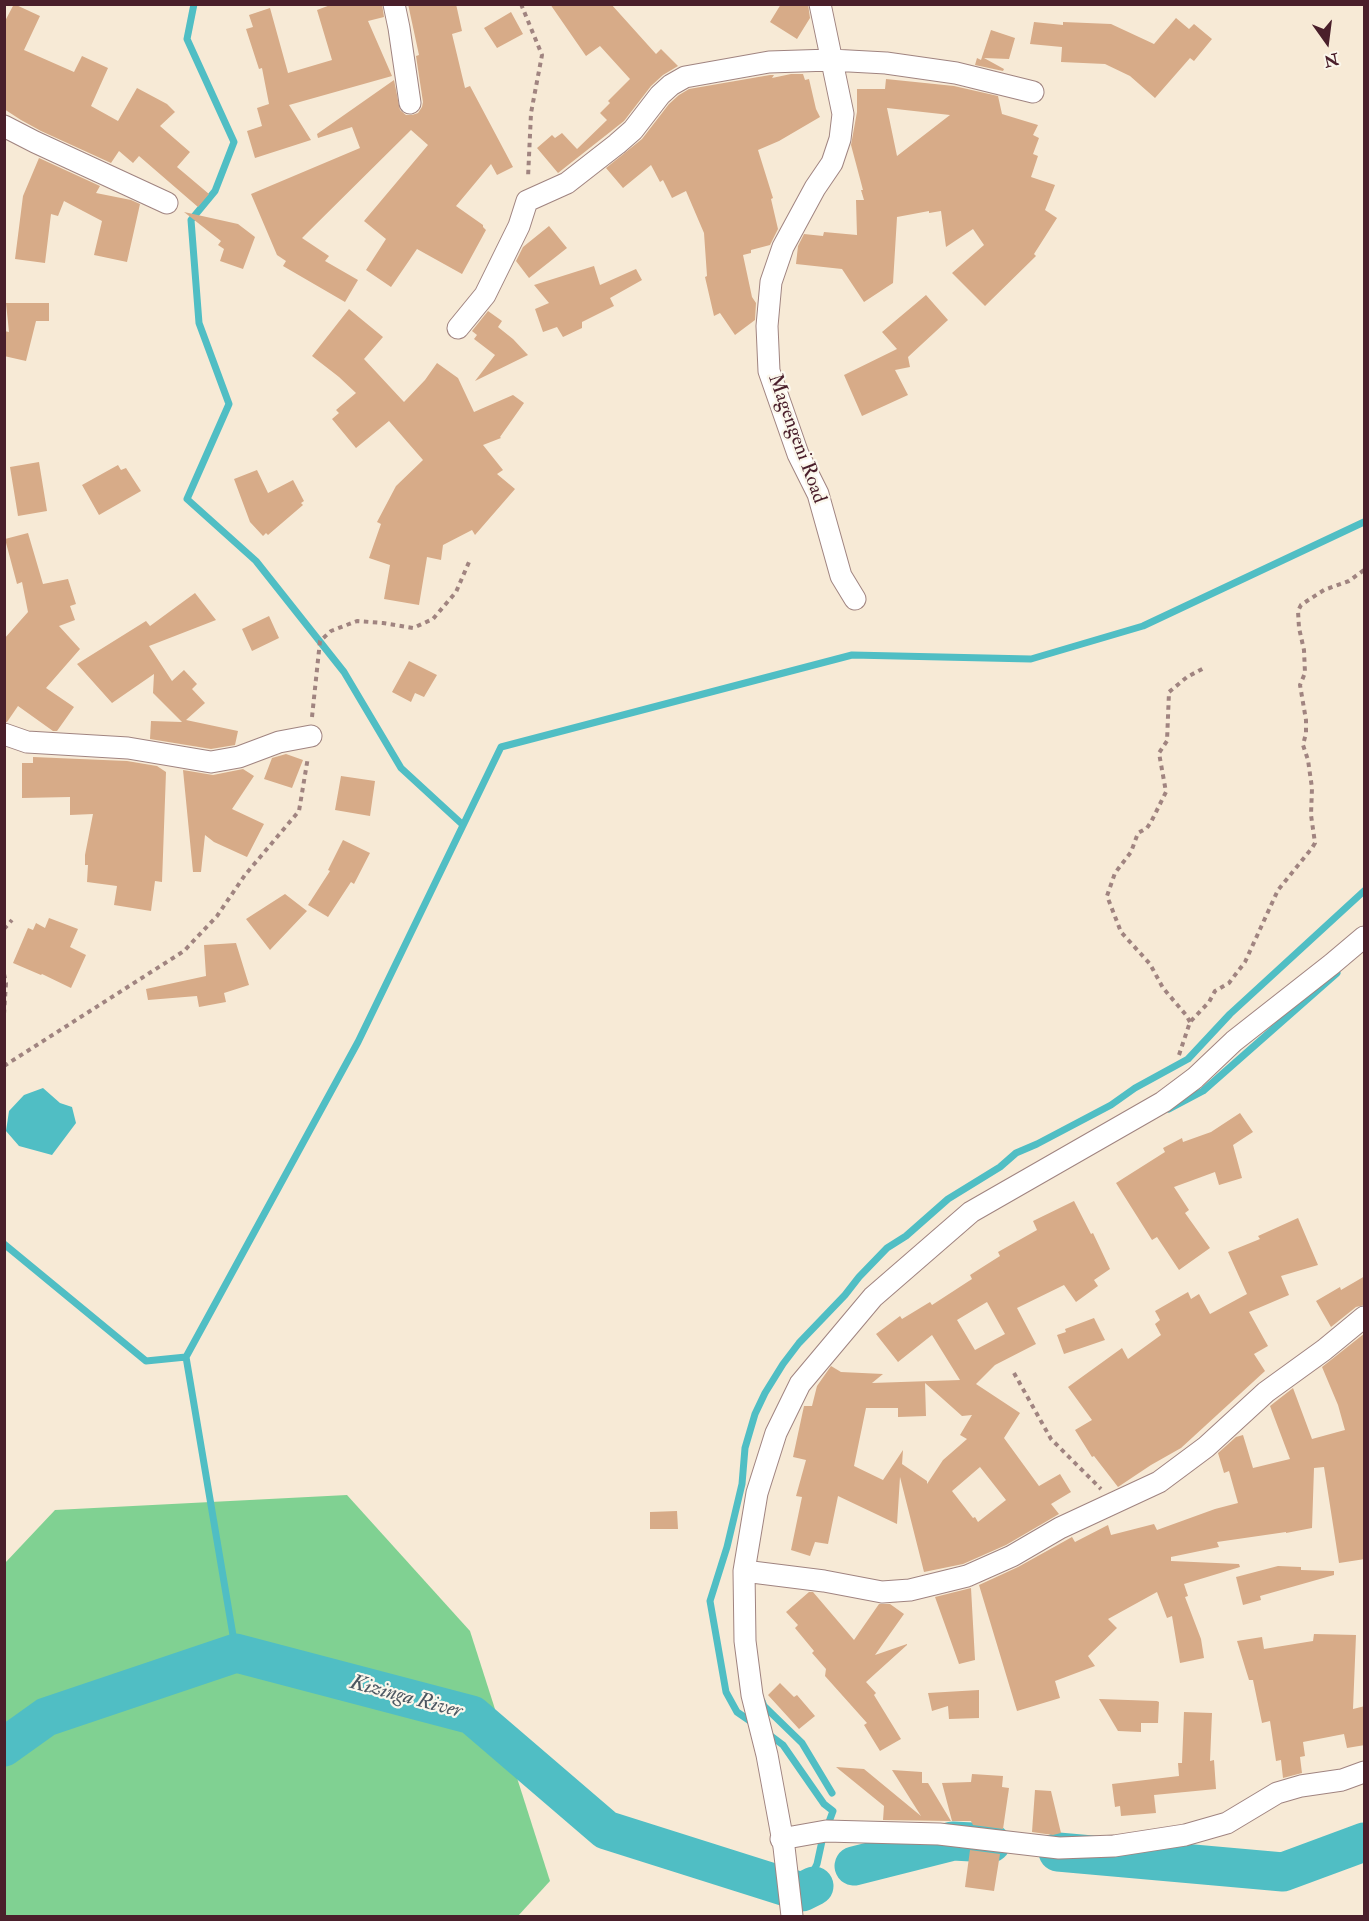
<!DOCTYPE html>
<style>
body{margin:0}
#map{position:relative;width:1369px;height:1921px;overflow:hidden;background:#f7ead6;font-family:"IM FELL Double Pica",serif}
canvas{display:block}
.frame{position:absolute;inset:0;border:6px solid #4a1f2b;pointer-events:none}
.north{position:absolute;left:1297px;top:12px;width:60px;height:60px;-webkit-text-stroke:4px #fbf7ec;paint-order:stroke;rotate:166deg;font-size:16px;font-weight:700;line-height:24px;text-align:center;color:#4a1f2b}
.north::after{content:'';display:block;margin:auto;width:21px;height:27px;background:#4a1f2b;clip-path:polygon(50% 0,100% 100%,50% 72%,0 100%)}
</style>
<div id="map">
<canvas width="1369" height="1921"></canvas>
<div class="frame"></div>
<div class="north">N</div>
</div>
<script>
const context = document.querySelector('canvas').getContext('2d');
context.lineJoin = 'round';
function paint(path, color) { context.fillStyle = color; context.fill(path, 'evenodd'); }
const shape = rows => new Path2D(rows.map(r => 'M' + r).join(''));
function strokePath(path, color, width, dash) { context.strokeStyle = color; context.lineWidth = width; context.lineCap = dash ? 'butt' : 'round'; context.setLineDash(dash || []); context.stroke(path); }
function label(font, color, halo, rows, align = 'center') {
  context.font = font + ' "IM FELL Double Pica",serif'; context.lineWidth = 4.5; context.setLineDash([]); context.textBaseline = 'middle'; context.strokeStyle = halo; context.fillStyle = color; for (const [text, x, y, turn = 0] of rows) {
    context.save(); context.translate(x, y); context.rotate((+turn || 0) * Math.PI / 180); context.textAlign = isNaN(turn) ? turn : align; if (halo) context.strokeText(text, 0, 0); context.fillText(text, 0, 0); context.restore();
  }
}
paint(shape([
 [347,1495,470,1631,550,1881,518,1916,5,1916,5,1563,55,1510]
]), '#80d192');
paint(shape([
 [43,1088,60,1103,72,1107,76,1123,52,1155,19,1146,6,1131,9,1111,24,1095]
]), '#50bec4');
strokePath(shape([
 [194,4,187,39,234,142,215,191,191,220,199,323,229,404,187,499,256,561,344,672,401,768,463,825],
 [1169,1109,1203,1091,1337,973],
 [4,1244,146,1361,186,1357],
 [236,1653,186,1357,358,1042,501,747,852,655,1031,659,1143,626,1364,522],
 [762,1701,764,1706,802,1743,832,1793],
 [753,1723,737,1712,726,1692,710,1601,727,1547,742,1484,745,1448,755,1414,765,1393,783,1364,799,1343,845,1295,859,1277,887,1248,906,1236,948,1199,1000,1167,1016,1153,1037,1144,1111,1105,1135,1088,1188,1059,1230,1014,1364,891],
 [767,1733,783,1745,824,1804,833,1811,822,1841,817,1864,798,1903]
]), '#50bec4', 7);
strokePath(shape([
 [4,1747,46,1717,236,1653,472,1715,606,1830,802,1892,814,1886],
 [1058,1852,1283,1872,1364,1842],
 [854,1866,953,1841,991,1843]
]), '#50bec4', 39);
paint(shape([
 [14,4,40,16,24,50,74,72,82,56,108,68,91,106,118,121,137,88,167,104,175,112,160,126,190,152,177,167,209,194,198,207,139,156,133,163,119,151,111,163,41,131,21,120,4,109,4,23],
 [333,4,382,4,384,17,368,21,392,76,289,105,311,140,255,158,247,131,262,126,257,108,269,104,262,68,259,69,246,29,253,27,249,15,270,8,288,73,332,60,317,10],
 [408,4,456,4,462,31,452,34,465,88,470,86,513,167,497,175,491,164,456,206,483,225,483,227,486,230,462,274,417,249,391,287,366,270,386,239,364,221,428,145,411,130,302,238,329,256,325,261,358,280,345,302,283,266,286,261,277,255,251,194,360,148,352,127,318,138,317,134,394,80,400,110,406,115,412,115,418,113,422,107,423,102,416,56,419,55],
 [550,4,611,4,656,54,661,49,678,66,663,75,651,86,624,121,558,173,537,148,552,135,555,138,562,133,577,149,607,120,600,113,610,103,608,101,630,79,600,46,586,56],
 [781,4,808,4,810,18,797,39,770,22],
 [511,12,523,34,497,48,484,28],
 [1176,18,1189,29,1194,24,1212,39,1194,61,1190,58,1155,98,1130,76,1105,64,1061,62,1062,47,1030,44,1034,22,1063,25,1063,22,1111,24,1154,44],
 [991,30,1015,38,1009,59,984,58,1004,69,1003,71,975,65,977,58,981,60],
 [791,74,803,74,805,80,809,79,816,109,820,117,779,141,758,150,773,198,771,199,778,229,770,245,751,250,751,253,743,255,752,297,756,303,755,320,735,335,720,313,714,316,705,277,707,276,704,233,686,191,672,198,663,180,660,182,651,165,623,188,606,168,642,139,669,104,679,95,689,89,770,75,774,75,772,78],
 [886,79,954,86,998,96,1002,114,1038,125,1033,135,1039,138,1033,154,1038,156,1031,177,1055,185,1045,210,1057,218,1034,254,1036,256,985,306,952,273,984,245,973,229,946,247,941,211,929,213,929,211,897,217,893,283,864,302,842,269,796,264,798,246,804,234,823,236,824,232,857,235,856,200,864,200,861,190,863,190,851,145,857,112,857,89,885,89],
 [887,108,950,115,897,156],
 [39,158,100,186,96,193,131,200,140,204,127,262,94,255,102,221,64,201,58,216,51,214,45,263,15,259,23,196],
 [184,212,238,224,255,237,243,269,220,261,224,249,218,245,221,241],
 [549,226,567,248,529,278,516,261,523,247],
 [594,266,600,285,636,269,642,280,610,298,614,306,582,322,582,328,563,337,557,327,543,332,535,309,549,303,534,285],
 [926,295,948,320,908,357,910,367,895,370,908,395,862,416,844,375,897,349,882,332],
 [6,303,49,303,49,321,36,321,26,361,4,356,4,331,9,332],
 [349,309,383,337,364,359,404,402,425,380,437,363,458,378,474,412,513,395,524,403,500,437,501,438,483,445,503,470,497,474,515,489,475,535,472,530,443,545,441,560,427,557,419,605,384,599,390,565,369,558,381,524,377,522,396,486,423,460,389,421,356,448,332,419,339,413,336,410,356,393,339,377,312,356],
 [488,311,502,321,498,327,513,339,528,355,475,381,495,355,474,339,477,335,472,331],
 [39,462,47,511,18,516,10,467],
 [118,465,121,470,126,468,141,491,99,515,82,485],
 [257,470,268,493,293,480,304,501,301,503,303,505,268,535,266,533,263,536,250,522,234,479],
 [28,533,43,584,68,579,76,604,70,606,75,620,59,626,80,649,46,688,74,707,57,731,53,731,18,706,7,722,4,722,4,639,28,612,22,582,17,584,5,539],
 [195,593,216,620,149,646,172,681,184,670,197,684,192,689,205,703,186,720,238,731,235,745,211,749,150,739,151,721,182,722,153,693,154,674,112,703,77,664,146,621,150,626],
 [269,616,279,638,252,651,242,629],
 [409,661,437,675,424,697,415,693,411,702,392,692],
 [286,754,303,760,292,788,264,779,272,758],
 [33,757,127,761,157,766,166,772,162,882,155,881,151,911,114,905,117,886,87,882,88,865,85,865,85,855,93,814,70,815,70,797,22,798,22,763,33,763],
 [243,769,254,776,232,809,264,824,247,857,214,842,205,835,201,872,193,872,183,770,213,775],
 [341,776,375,781,370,816,335,810],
 [343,840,370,853,354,884,351,882,328,917,308,905,330,871,328,870],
 [285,894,307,911,270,950,246,919],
 [49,918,78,929,70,947,86,955,71,988,42,974,41,975,13,963,28,928,33,930,36,923,45,928],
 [236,943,249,985,224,993,226,1002,199,1007,197,996,148,1000,146,989,206,976,204,945],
 [1240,1113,1253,1132,1233,1145,1242,1178,1219,1185,1215,1172,1174,1187,1189,1210,1185,1213,1210,1248,1179,1270,1157,1237,1152,1240,1116,1183,1165,1152,1163,1148,1182,1138,1183,1142,1211,1132],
 [1074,1201,1091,1234,1093,1233,1110,1269,1094,1280,1098,1286,1076,1302,1064,1285,1017,1308,1036,1344,995,1365,976,1384,1020,1413,1004,1438,1039,1486,1060,1474,1071,1492,1051,1504,1059,1514,1006,1545,963,1564,924,1572,900,1477,897,1524,838,1496,828,1544,815,1542,810,1556,791,1550,802,1497,796,1496,806,1460,793,1457,804,1406,812,1406,817,1386,831,1366,841,1372,883,1374,872,1383,960,1380,932,1335,898,1362,876,1334,900,1316,902,1319,930,1302,932,1305,972,1279,970,1275,1000,1256,998,1252,1037,1230,1033,1221],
 [987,1302,1005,1334,975,1350,957,1320],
 [925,1383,962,1416,972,1415,960,1435,967,1439,943,1460,927,1484,927,1481,902,1464,903,1450,883,1480,854,1466,866,1408,898,1408,898,1417,926,1416],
 [980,1467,1006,1500,978,1522,975,1517,973,1518,952,1491],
 [1298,1218,1318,1265,1281,1276,1289,1295,1249,1312,1268,1346,1254,1354,1265,1371,1181,1448,1151,1465,1118,1487,1094,1456,1092,1457,1075,1430,1092,1420,1068,1387,1122,1348,1128,1359,1161,1335,1155,1324,1160,1320,1155,1311,1188,1292,1191,1299,1199,1294,1210,1314,1247,1294,1228,1252,1260,1239,1258,1236],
 [1365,1276,1365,1305,1356,1307,1331,1327,1316,1301,1340,1287,1341,1290],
 [1094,1318,1105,1340,1064,1354,1057,1335,1066,1332,1065,1329],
 [1365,1333,1365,1559,1339,1563,1324,1467,1314,1468,1312,1528,1286,1533,1286,1532,1217,1542,1219,1547,1171,1557,1171,1561,1239,1564,1240,1567,1184,1584,1188,1596,1185,1597,1201,1639,1204,1658,1180,1663,1172,1616,1167,1618,1157,1592,1108,1619,1117,1628,1088,1656,1095,1666,1055,1681,1060,1698,1017,1711,979,1585,1018,1567,1072,1537,1075,1542,1108,1525,1111,1535,1154,1524,1157,1530,1215,1509,1238,1503,1229,1471,1224,1473,1218,1453,1236,1437,1243,1435,1253,1468,1290,1459,1270,1406,1293,1388,1312,1439,1345,1430,1338,1405,1322,1367],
 [677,1511,678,1529,650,1529,650,1512],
 [1278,1566,1301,1567,1301,1570,1334,1571,1334,1575,1260,1596,1261,1600,1243,1605,1236,1577],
 [971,1588,975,1660,959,1664,935,1597],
 [809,1592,813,1592,854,1640,879,1604,890,1604,904,1614,875,1655,907,1644,907,1645,866,1682,876,1693,874,1695,901,1739,880,1751,864,1725,867,1723,825,1676,826,1669,812,1653,814,1651,795,1628,798,1625,786,1612],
 [1314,1634,1356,1635,1353,1709,1365,1706,1365,1745,1347,1748,1344,1734,1303,1742,1305,1756,1300,1757,1302,1773,1283,1778,1281,1760,1276,1761,1270,1721,1262,1723,1253,1680,1249,1680,1237,1641,1262,1637,1264,1649,1313,1641],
 [780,1683,794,1697,797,1695,815,1716,799,1729,768,1695],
 [979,1690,979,1718,949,1719,948,1706,932,1711,928,1693],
 [1099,1699,1157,1701,1159,1702,1158,1723,1141,1723,1141,1732,1118,1731],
 [1184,1712,1212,1713,1210,1761,1214,1760,1216,1789,1154,1795,1156,1813,1121,1816,1120,1806,1115,1807,1112,1784,1179,1776,1178,1763,1182,1763],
 [836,1767,864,1769,921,1816,892,1770,922,1772,922,1783,928,1783,951,1821,883,1820,884,1806],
 [972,1774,1003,1776,1002,1787,1009,1788,1003,1829,973,1825,971,1821,952,1821,942,1783,971,1782],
 [1035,1790,1051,1791,1061,1833,1053,1835,1032,1832],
 [970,1850,1000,1854,994,1891,965,1887]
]), '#d7ab88');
const street = shape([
 [394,4,399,28,410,103],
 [820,4,843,114,840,139,832,163,815,188,783,247,771,282,767,326,769,371,798,454,818,494,841,576,855,599],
 [4,126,35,142,167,203],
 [458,328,485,295,519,226,527,201,567,183,617,144,633,130,660,95,671,85,685,77,769,62,831,60,886,63,956,73,1033,92],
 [4,734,27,742,128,748,211,762,239,757,279,742,311,736],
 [744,1571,824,1581,882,1592,910,1590,967,1576,1012,1556,1060,1528,1159,1482,1206,1447,1266,1392,1324,1350,1364,1317],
 [781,1839,826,1831,939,1834,1059,1848,1114,1846,1185,1835,1227,1823,1277,1793,1301,1786,1342,1780,1364,1772],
 [792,1916,784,1847,767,1755,752,1695,745,1641,744,1571,757,1493,776,1433,800,1384,873,1297,971,1212,1163,1102,1195,1078,1234,1041,1332,964,1364,937]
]);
strokePath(street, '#a08480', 23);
strokePath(shape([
 [521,4,542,55,531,113,528,178],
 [312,717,320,641,331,631,357,621,383,623,413,628,433,619,456,592,469,562],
 [4,929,12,920],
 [4,974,6,983,4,1014],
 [1190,1022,1186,1015,1163,988,1150,964,1121,932,1107,896,1115,873,1131,852,1138,833,1147,828,1151,822,1166,792,1159,753,1167,741,1169,692,1187,677,1204,668],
 [1179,1055,1190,1022,1209,1002,1215,991,1229,983,1245,962,1278,890,1312,848,1315,843,1311,815,1312,788,1308,760,1303,745,1306,733,1306,720,1300,685,1305,673,1304,650,1299,628,1298,611,1301,605,1310,599,1324,590,1349,581,1364,570],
 [4,1066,184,951,217,916,245,875,299,811,308,757],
 [1014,1373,1051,1439,1101,1489]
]), '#a08480', 4, [4.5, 4.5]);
strokePath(street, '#fff', 21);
label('20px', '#4a1f2b', '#fbf7ec', [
 ["Magengeni Road",796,439,70]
]);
label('italic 21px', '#4c5761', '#fbf7ec', [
 ["Kizinga River",406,1698,15]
]);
</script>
